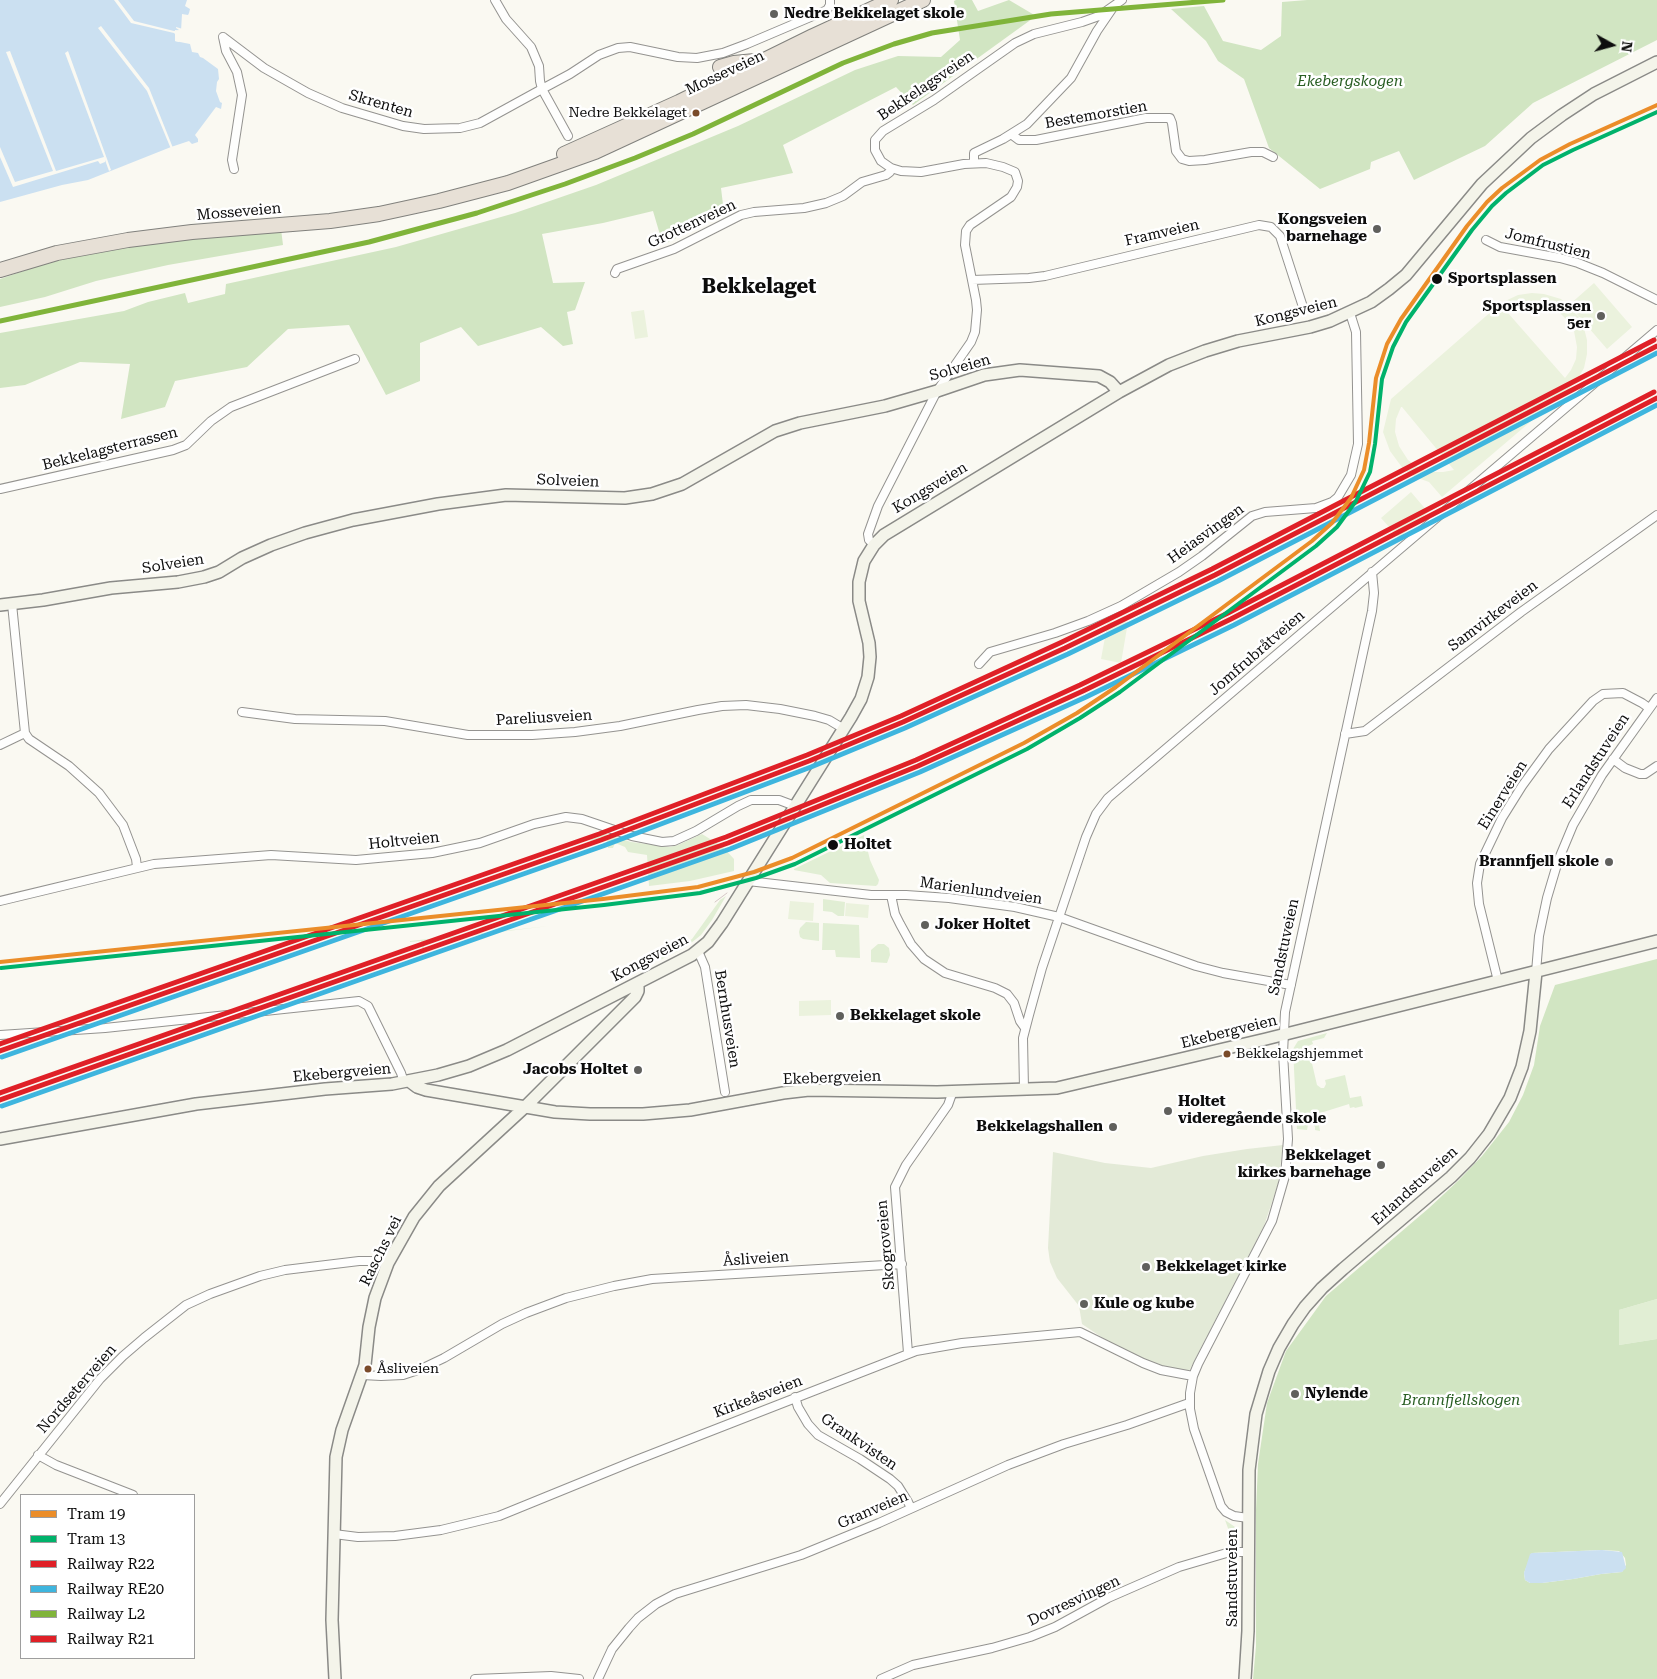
<!DOCTYPE html>
<meta charset="utf-8">
<style>
body{margin:0}
#map{position:relative;width:1657px;height:1679px;overflow:hidden;background:#faf9f2;font-family:"Roboto Serif",serif}
canvas{display:block}
.legend{position:absolute;left:20px;top:1494px;width:175px;height:165px;box-sizing:border-box;background:#fff;border:1px solid #9e9e9e;margin:0;padding:6px 9px;list-style:none;font-size:15px;color:#0d0d0d}
.legend li{display:flex;align-items:center;gap:10px;height:25px}
.legend b{width:25px;border:1px solid #9e9e9e}
.north{position:absolute;left:1587px;top:20px;width:50px;height:50px;-webkit-text-stroke:4px #fff;paint-order:stroke;rotate:97deg;font-size:14px;font-weight:700;line-height:20px;text-align:center;color:#0d0d0d}
.north::after{content:'';display:block;margin:auto;width:18px;height:22px;background:#0d0d0d;clip-path:polygon(50% 0,100% 100%,50% 72%,0 100%)}
</style>
<div id="map">
<canvas width="1657" height="1679"></canvas>
<ul class="legend">
<li><b style="height:6px;background:#eb8d29"></b>Tram 19</li>
<li><b style="height:6px;background:#00b26b"></b>Tram 13</li>
<li><b style="height:6px;background:#df2027"></b>Railway R22</li>
<li><b style="height:6px;background:#3eb5de"></b>Railway RE20</li>
<li><b style="height:6px;background:#80b43a"></b>Railway L2</li>
<li><b style="height:6px;background:#df2027"></b>Railway R21</li>
</ul>
<div class="north">N</div>
</div>
<script>
const context = document.querySelector('canvas').getContext('2d');
context.lineJoin = 'round';
function paint(path, color) { context.fillStyle = color; context.fill(path, 'evenodd'); }
const shape = rows => new Path2D(rows.map(r => 'M' + r).join(''));
function strokePath(path, color, width, dash) { context.strokeStyle = color; context.lineWidth = width; context.lineCap = dash ? 'butt' : 'round'; context.setLineDash(dash || []); context.stroke(path); }
function label(font, color, halo, rows, align = 'center') {
  context.font = font + ' "Roboto Serif",serif'; context.lineWidth = 5; context.setLineDash([]); context.textBaseline = 'middle'; context.strokeStyle = halo; context.fillStyle = color; for (const [text, x, y, turn = 0] of rows) {
    context.save(); context.translate(x, y); context.rotate((+turn || 0) * Math.PI / 180); context.textAlign = isNaN(turn) ? turn : align; if (halo) context.strokeText(text, 0, 0); context.fillText(text, 0, 0); context.restore();
  }
}
paint(shape([
 [599,832,631,842,670,847,678,845,702,834,723,847,734,859,734,871,690,881,649,886,647,855,628,852,625,847,615,843,613,848,608,848,607,841,599,839,591,841,588,839],
 [864,835,870,860,879,880,878,884,876,886,830,883,821,875,794,870,794,869],
 [726,896,712,920,701,935,686,947,660,960,659,958,692,939,720,900],
 [823,899,845,902,844,916,838,916,832,912,823,911],
 [806,922,819,923,819,941,803,939,800,937,799,932,800,928],
 [823,923,859,925,860,958,836,957,835,950,822,950],
 [549,926,424,941,424,948,422,948,421,941,410,942,410,941],
 [878,944,884,944,889,948,890,955,887,963,871,962,871,950],
 [1327,1033,1324,1038,1312,1041,1313,1044,1308,1046,1317,1085,1321,1088,1324,1088,1326,1084,1325,1080,1345,1075,1350,1098,1361,1096,1363,1106,1355,1108,1354,1107,1350,1108,1349,1104,1317,1114,1320,1131,1315,1130,1315,1127,1313,1124,1308,1125,1307,1130,1297,1129,1293,1049,1298,1041],
 [1657,1299,1657,1339,1619,1345,1619,1310],
 [1225,1520,1235,1527,1238,1532,1238,1538,1233,1542]
]), '#e1eed4');
paint(shape([
 [956,0,972,0,978,11,1009,0,1036,16,913,105,896,87,783,145,793,173,721,188,724,213,663,245,653,211,603,223,542,234,553,283,585,282,575,310,567,312,573,344,563,346,541,327,478,346,461,327,420,343,420,381,386,395,349,325,288,329,247,367,175,381,165,407,121,419,130,364,80,362,25,385,0,388,0,333,124,311,148,302,185,293,188,303,225,294,226,284,396,247,515,213,596,185,738,126,855,70,898,56,941,57,960,40,954,1],
 [1307,0,1657,0,1657,40,1533,103,1485,146,1414,180,1399,151,1371,162,1370,169,1320,189,1269,148,1244,79,1218,61,1206,41,1171,9,1204,6,1223,41,1261,50,1281,36,1282,2],
 [281,229,283,245,168,265,96,281,45,297,0,307,0,279,59,259,122,245],
 [1657,959,1657,1299,1619,1310,1619,1345,1657,1339,1657,1679,1253,1679,1256,1646,1256,1510,1258,1464,1267,1403,1286,1351,1326,1296,1429,1208,1459,1180,1482,1156,1509,1122,1523,1095,1534,1065,1540,1026,1555,985],
 [1602,1550,1619,1551,1625,1558,1626,1565,1622,1572,1601,1574,1573,1579,1542,1583,1530,1583,1525,1580,1524,1573,1532,1553]
]), '#d1e5c2');
paint(shape([
 [1283,1145,1278,1184,1264,1226,1188,1373,1131,1357,1082,1324,1079,1306,1057,1278,1050,1262,1048,1248,1053,1152,1105,1163,1151,1168,1203,1156,1247,1149]
]), '#e3ead7');
paint(shape([
 [1594,283,1632,327,1607,349,1569,305],
 [1532,293,1544,294,1561,299,1579,317,1584,328,1587,340,1587,354,1584,368,1577,380,1569,389,1442,497,1429,482,1415,477,1404,470,1390,451,1383,432,1391,399,1501,303,1518,295],
 [1533,304,1547,306,1560,313,1570,323,1574,331,1577,347,1576,359,1571,370,1565,378,1508,313,1522,306],
 [1401,407,1402,407,1454,470,1443,472,1430,472,1419,468,1408,460,1399,446,1395,432,1396,419],
 [644,310,648,337,635,339,631,312],
 [1411,492,1428,512,1399,538,1381,518],
 [1119,620,1128,622,1121,663,1101,659,1108,621,1118,623],
 [790,901,814,903,813,921,788,919],
 [846,903,869,905,868,918,845,916],
 [831,1000,831,1015,799,1016,799,1001]
]), '#ebf2dd');
paint(shape([
 [0,0,187,0,185,6,190,9,189,13,188,15,182,14,181,31,175,30,175,41,190,44,192,52,198,53,200,57,203,58,218,69,219,79,217,82,216,91,220,102,222,103,221,109,216,107,195,135,198,139,198,142,192,144,189,141,171,147,88,180,62,185,0,202],
 [1602,1550,1622,1552,1626,1568,1622,1572,1601,1574,1573,1579,1542,1583,1530,1583,1525,1580,1524,1573,1530,1554,1532,1553]
]), '#cbe0f1');
paint(shape([
 [114,0,118,0,134,21,174,31,179,30,176,28,176,27,183,29,182,33,178,33,179,42,175,41,176,35,174,33,131,23],
 [101,26,149,88,173,148,171,149,166,137,147,91,98,28],
 [10,51,56,171,104,157,65,53,68,51,111,170,109,171,105,160,105,162,100,164,98,161,13,187,0,157,0,147,15,182,53,171,6,52]
]), '#faf9f2');
const street = shape([
 [495,0,506,19,531,47,539,66,540,81,542,89,570,74,599,55,618,48,630,47,678,57,697,58,723,53,747,44,827,10,830,5,830,0],
 [223,37,264,68,308,93,342,108,403,126,424,129,460,128,480,123,542,89,568,136],
 [223,37,226,51,237,72,242,95,232,160,234,169],
 [1011,134,1019,140,1036,140,1146,118,1170,118,1172,123,1176,151,1182,159,1189,161,1205,160,1251,152,1263,152,1273,157],
 [974,163,974,153,1003,139,1027,124,1071,78,1097,31,1112,9],
 [1486,240,1500,247,1560,258,1578,263,1603,273,1657,300],
 [615,273,617,269,674,249,741,215,754,212,804,208,826,203,843,196,862,182,886,175,890,172,891,168],
 [972,280,1029,278,1045,276,1259,225,1271,227,1280,236,1303,307],
 [0,489,173,450,186,445,211,421,231,407,355,359],
 [874,545,869,540,868,534,878,506,937,391,971,342,975,332,977,310,976,300,965,245,966,231,970,225,1011,197,1017,187,1018,181,1015,172,1003,167,986,163,964,164,921,172,901,171,891,168,881,161,875,150,875,140,883,131,934,100,1015,43,1034,34,1082,22,1099,16,1122,0],
 [12,604,25,733,29,739,69,766,99,793,123,825,136,859,137,867],
 [979,664,990,652,1055,633,1088,621,1121,606,1179,572,1202,556,1252,516,1265,512,1316,508,1332,502,1338,497,1351,475,1358,444,1356,332,1350,313],
 [242,712,295,719,385,721,468,735,532,735,575,732,620,726,698,710,722,706,746,705,780,709,815,716,829,720,844,729],
 [1345,734,1365,731,1521,612,1657,515],
 [0,745,25,733],
 [1613,759,1625,768,1640,774,1645,774,1657,766],
 [748,881,871,895,906,895,949,898,1015,907,1059,917,1196,966,1223,973,1291,985],
 [891,895,895,914,900,924,911,944,924,959,945,973,995,988,1007,994,1014,1003,1020,1021,1025,1028],
 [0,901,154,864,271,855,356,860,432,853,480,843,534,824,566,817,582,819,632,836,662,842,674,841,696,831,738,806,751,800,779,800,795,806],
 [698,951,705,967,725,1092],
 [1536,972,1539,936,1547,898,1558,861,1573,825,1602,775,1657,698],
 [1498,981,1479,904,1477,883,1480,864,1502,818,1522,786,1549,749,1593,701,1603,694,1623,693,1642,703,1649,708],
 [0,1035,105,1028,359,1001,368,1006,401,1073,404,1082],
 [1024,1089,1023,1038,1029,1015,1042,968,1086,837,1096,814,1108,798,1657,330],
 [908,1353,895,1187,906,1165,948,1105,953,1091],
 [362,1375,381,1376,403,1375,421,1369,444,1358,502,1324,526,1313,566,1298,614,1286,652,1279,902,1264],
 [795,1397,798,1407,808,1424,818,1435,860,1459,890,1479,898,1486,908,1502,911,1508],
 [38,1455,56,1465,133,1495],
 [0,1504,100,1379,123,1356,144,1338,186,1305,210,1294,260,1276,285,1270,359,1261,378,1261,388,1263],
 [1248,1518,1234,1516,1226,1512,1221,1506,1194,1429,1190,1409,1190,1393,1193,1376,1198,1364,1272,1221,1285,1176,1288,1139,1283,1053,1285,1012,1372,611,1374,593,1372,572],
 [334,1534,358,1537,395,1536,441,1530,499,1516,634,1461,916,1351,962,1343,1080,1332,1143,1363,1161,1370,1193,1376],
 [475,1679,551,1676,579,1679],
 [598,1679,612,1649,629,1628,638,1618,656,1604,675,1594,801,1555,879,1523,1008,1465,1064,1444,1127,1425,1189,1403],
 [881,1679,913,1665,992,1648,1030,1637,1055,1627,1108,1598,1179,1567,1230,1552,1248,1552]
]);
const secondary = shape([
 [0,605,43,600,111,588,178,582,204,577,219,572,242,558,271,545,305,533,353,520,438,504,506,495,625,498,652,494,682,484,775,431,800,423,885,406,937,391,984,375,1020,370,1099,376,1110,382,1119,392],
 [409,1081,417,1087,426,1090,555,1112,590,1114,643,1114,690,1110,783,1093,809,1090,937,1092,1057,1088,1266,1039,1657,941],
 [0,1139,196,1104,325,1089,392,1084,438,1075,469,1066,507,1050,692,955,708,942,722,923,851,717,861,699,868,677,870,657,869,643,859,601,859,582,864,561,874,545,884,535,1119,392,1169,365,1205,351,1238,341,1310,327,1330,321,1371,302,1389,289,1406,275,1482,184,1531,138,1562,115,1594,94,1657,62],
 [335,1679,332,1620,336,1457,342,1430,365,1365,369,1327,375,1298,388,1263,414,1217,439,1186,526,1106,635,997,638,991,638,983],
 [1245,1679,1248,1631,1249,1470,1256,1414,1269,1371,1279,1348,1293,1324,1305,1307,1322,1288,1343,1269,1451,1177,1470,1158,1489,1134,1510,1098,1522,1067,1530,1031,1536,972]
]);
const highway = shape([
 [720,67,734,63,755,61],
 [564,154,679,102,813,36,891,0],
 [0,270,57,253,128,240,192,232,330,221,379,214,439,201,508,183,595,152,923,0]
]);
strokePath(street, '#949390', 10);
strokePath(secondary, '#8a8a87', 14);
strokePath(highway, '#81817d', 16);
strokePath(street, '#fefefd', 8);
strokePath(secondary, '#f4f4ea', 11);
strokePath(highway, '#e7e0d6', 14);
strokePath(shape([
 [715,902,727,893]
]), '#d5c7c5', 1);
strokePath(shape([
 [0,1051,601,840,809,761,903,722,1065,648,1215,575,1657,346],
 [0,1100,728,843,918,766,1083,691,1231,619,1657,398]
]), '#df2027', 5);
strokePath(shape([
 [2,1057,603,846,811,767,905,728,1068,654,1218,581,1657,353],
 [2,1106,730,849,920,772,1086,697,1234,625,1657,405]
]), '#3eb5de', 5);
strokePath(shape([
 [0,321,369,242,477,213,565,184,635,158,693,134,843,63,894,44,932,33,1051,14,1223,0]
]), '#80b43a', 5);
strokePath(shape([
 [0,1044,599,834,807,755,901,716,1062,642,1212,569,1654,340],
 [0,1093,726,837,916,760,1080,685,1228,613,1654,392]
]), '#df2027', 5);
strokePath(shape([
 [0,962,603,899,698,887,754,872,792,858,1024,743,1077,713,1116,687,1312,541,1332,523,1351,498,1364,470,1369,443,1376,378,1387,344,1401,319,1467,226,1487,202,1502,188,1540,160,1570,144,1657,105]
]), '#eb8d29', 4);
strokePath(shape([
 [1,968,604,905,700,893,756,878,795,864,1027,749,1080,718,1120,692,1316,546,1337,527,1356,501,1370,472,1375,444,1382,379,1393,347,1406,322,1472,230,1492,206,1506,193,1543,165,1573,150,1657,112]
]), '#00b26b', 4);
for (const [x, y, r, color] of [
 [774,14,5,"#60605d"],
 [696,113,4.5,"#7a4b2a"],
 [1377,229,5,"#60605d"],
 [1437,279,6,"#0d0d0d"],
 [1601,316,5,"#60605d"],
 [833,845,6,"#0d0d0d"],
 [1609,862,5,"#60605d"],
 [925,925,5,"#60605d"],
 [840,1016,5,"#60605d"],
 [1227,1054,4.5,"#7a4b2a"],
 [638,1070,5,"#60605d"],
 [1168,1111,5,"#60605d"],
 [1113,1127,5,"#60605d"],
 [1381,1165,5,"#60605d"],
 [1146,1267,5,"#60605d"],
 [1084,1304,5,"#60605d"],
 [368,1369,4.5,"#7a4b2a"],
 [1295,1394,5,"#60605d"]
]) { const dot = new Path2D(); dot.arc(x, y, r, 0, 2 * Math.PI); context.fillStyle = color; context.fill(dot); strokePath(dot, '#fff', 2); }
label('14px', '#0d0d0d', '#fff', [
 ["Nedre Bekkelaget",687,113,"right"],
 ["Bekkelagshjemmet",1236,1054],
 ["Åsliveien",377,1369]
], 'left');
label('bold 15px', '#0d0d0d', '#fff', [
 ["Nedre Bekkelaget skole",784,14],
 ["Kongsveien",1367,220,"right"],
 ["barnehage",1367,237,"right"],
 ["Sportsplassen",1591,307,"right"],
 ["5er",1591,324,"right"],
 ["Brannfjell skole",1599,862,"right"],
 ["Joker Holtet",935,925],
 ["Bekkelaget skole",850,1016],
 ["Jacobs Holtet",628,1070,"right"],
 ["Holtet",1178,1102],
 ["videregående skole",1178,1119],
 ["Bekkelagshallen",1103,1127,"right"],
 ["Bekkelaget",1371,1156,"right"],
 ["kirkes barnehage",1371,1173,"right"],
 ["Bekkelaget kirke",1156,1267],
 ["Kule og kube",1094,1304],
 ["Nylende",1305,1394]
], 'left');
label('15px', '#0d0d0d', '#fff', [
 ["Mosseveien",725,73,-25],
 ["Bekkelagsveien",926,86,-34],
 ["Skrenten",381,104,16],
 ["Bestemorstien",1096,115,-10],
 ["Mosseveien",239,212,-5],
 ["Grottenveien",692,224,-25],
 ["Framveien",1162,233,-13],
 ["Jomfrustien",1548,244,14],
 ["Kongsveien",1296,312,-14],
 ["Solveien",960,368,-16],
 ["Bekkelagsterrassen",110,449,-14],
 ["Solveien",568,481,2],
 ["Kongsveien",930,488,-31],
 ["Heiasvingen",1206,534,-36],
 ["Solveien",173,564,-9],
 ["Samvirkeveien",1493,616,-37],
 ["Jomfrubråtveien",1257,653,-41],
 ["Pareliusveien",544,718,-3],
 ["Erlandstuveien",1596,761,-57],
 ["Einerveien",1503,795,-58],
 ["Holtveien",404,841,-6],
 ["Marienlundveien",981,891,8],
 ["Sandstuveien",1284,947,-78],
 ["Kongsveien",650,958,-28],
 ["Bernhusveien",727,1019,81],
 ["Ekebergveien",1229,1032,-14],
 ["Ekebergveien",342,1073,-5],
 ["Ekebergveien",832,1078,-2],
 ["Erlandstuveien",1415,1186,-42],
 ["Skogroveien",886,1245,-95],
 ["Raschs vei",381,1251,-64],
 ["Åsliveien",756,1259,-4],
 ["Nordseterveien",77,1389,-49],
 ["Kirkeåsveien",758,1397,-21],
 ["Grankvisten",859,1442,34],
 ["Granveien",873,1510,-23],
 ["Sandstuveien",1233,1578,-90],
 ["Dovresvingen",1074,1601,-25]
]);
label('italic 15px', '#295e23', '#fff', [
 ["Ekebergskogen",1350,82],
 ["Brannfjellskogen",1461,1401]
]);
label('bold 15px', '#0d0d0d', '#fff', [
 ["Sportsplassen",1448,279],
 ["Holtet",844,845]
], 'left');
label('bold 20px', '#0d0d0d', '#fff', [
 ["Bekkelaget",759,287]
]);
</script>
